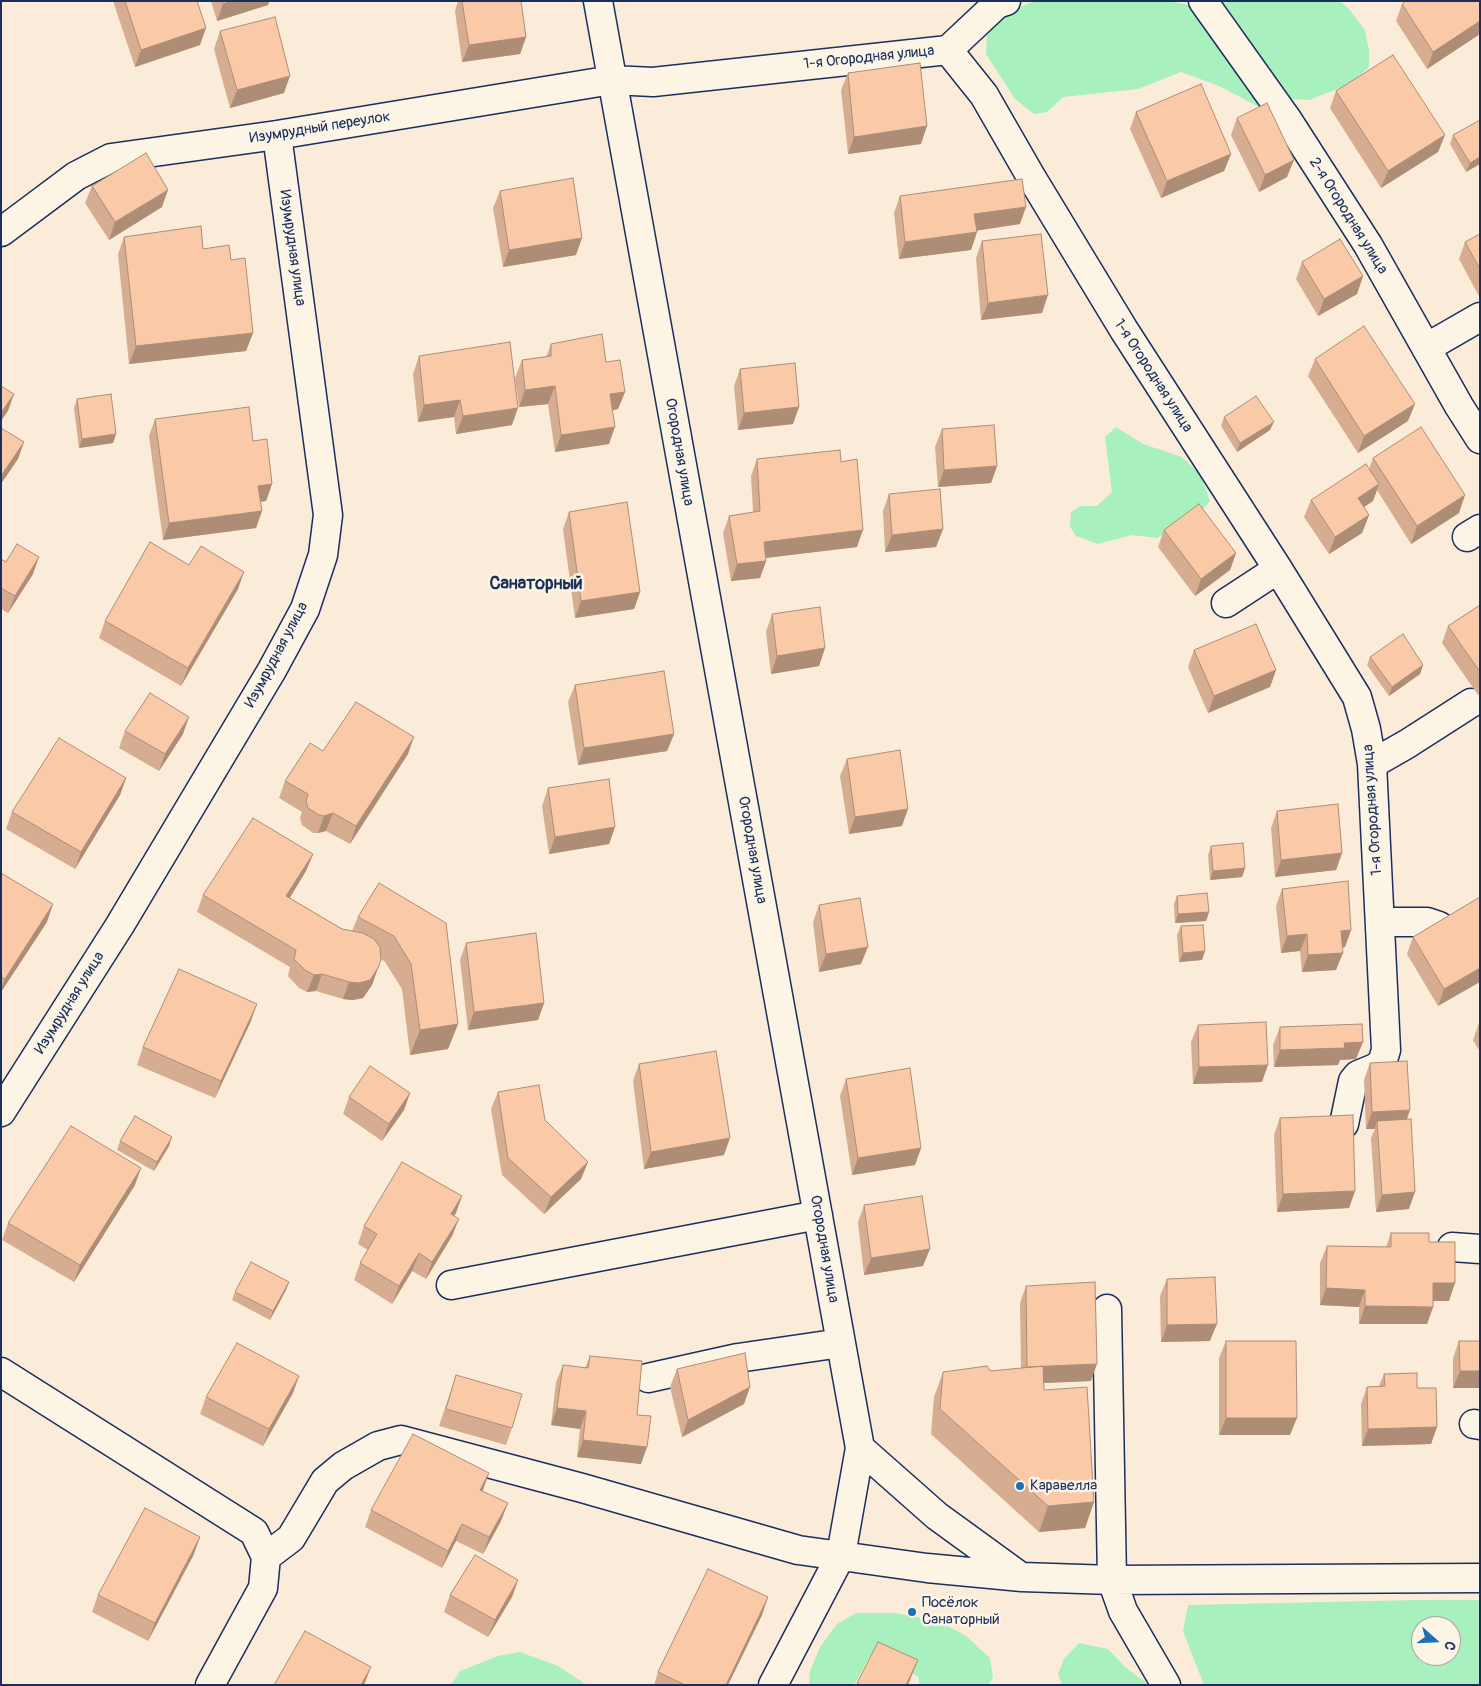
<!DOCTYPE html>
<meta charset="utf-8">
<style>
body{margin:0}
#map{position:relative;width:1481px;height:1686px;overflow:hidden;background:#fbecd9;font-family:Pangolin,sans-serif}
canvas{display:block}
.frame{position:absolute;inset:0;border:2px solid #1b2f5e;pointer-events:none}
.north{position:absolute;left:1411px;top:1616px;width:50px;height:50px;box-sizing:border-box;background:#fcf5e5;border:1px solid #a2a6af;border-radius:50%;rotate:110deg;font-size:14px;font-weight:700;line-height:20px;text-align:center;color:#1b2f5e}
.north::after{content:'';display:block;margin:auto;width:18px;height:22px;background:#1f6fb2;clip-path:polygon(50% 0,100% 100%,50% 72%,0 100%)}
</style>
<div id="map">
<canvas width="1481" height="1686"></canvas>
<div class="frame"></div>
<div class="north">С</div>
</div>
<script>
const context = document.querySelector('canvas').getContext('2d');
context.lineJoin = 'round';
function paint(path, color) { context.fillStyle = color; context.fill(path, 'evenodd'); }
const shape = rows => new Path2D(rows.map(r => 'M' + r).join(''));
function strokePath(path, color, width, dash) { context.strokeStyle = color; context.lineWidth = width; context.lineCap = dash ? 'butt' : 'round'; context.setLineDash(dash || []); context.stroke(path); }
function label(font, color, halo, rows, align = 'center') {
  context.font = font + ' Pangolin,sans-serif'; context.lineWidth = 5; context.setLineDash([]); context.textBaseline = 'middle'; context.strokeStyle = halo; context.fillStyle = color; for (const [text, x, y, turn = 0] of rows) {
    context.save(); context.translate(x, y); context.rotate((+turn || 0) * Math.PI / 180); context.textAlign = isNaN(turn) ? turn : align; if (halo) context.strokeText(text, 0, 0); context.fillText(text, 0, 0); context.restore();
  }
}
paint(shape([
 [1035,1,1169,1,1198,7,1201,1,1340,1,1349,9,1365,30,1369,51,1369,67,1350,84,1309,100,1289,99,1259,107,1219,86,1181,72,1138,89,1063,97,1047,112,1034,114,1015,99,986,54,987,31,1012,10],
 [1116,427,1143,444,1182,457,1201,475,1210,501,1199,514,1157,538,1132,535,1098,544,1076,536,1070,527,1071,512,1081,506,1097,506,1112,492,1105,437],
 [1417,1600,1480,1600,1480,1685,1204,1685,1183,1631,1188,1605],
 [1421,1626,1451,1626,1451,1656,1421,1656],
 [856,1613,895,1613,937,1621,965,1635,990,1658,993,1678,988,1685,920,1685,918,1676,875,1655,870,1656,854,1685,809,1685,810,1671,820,1647,837,1624],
 [1079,1643,1108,1649,1125,1667,1149,1685,1062,1685,1058,1674,1064,1659],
 [520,1652,558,1666,587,1685,451,1685,460,1671,498,1656]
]), '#a8f0bd');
const minor = shape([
 [598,1,860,1448,841,1555,773,1685],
 [1203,1,1287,119,1368,245,1459,406,1480,439],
 [948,50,997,4,1006,1],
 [1,232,76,176,111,158,277,135,612,80,653,82,948,50,984,95,1030,175,1124,330,1278,569,1357,697,1366,729,1372,764,1386,1050,1382,1063,1375,1068,1358,1075,1353,1081,1344,1124],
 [1426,348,1480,317],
 [1467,537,1480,529],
 [1226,603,1278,569],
 [1372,764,1407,744,1471,703],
 [1380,922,1427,922,1439,926],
 [1,1112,120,925,272,670,305,609,323,555,328,515,277,135],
 [1452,1247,1480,1249],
 [451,1285,818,1215],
 [1107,1309,1112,1580,1123,1611,1166,1685],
 [1,1372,254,1532,266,1557,263,1588,210,1685],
 [648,1378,738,1358,841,1343],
 [1474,1424,1480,1425],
 [860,1448,937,1516,1021,1577],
 [266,1557,291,1538,325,1481,343,1466,378,1446,401,1440,582,1488,798,1550,927,1568,1022,1577,1112,1580,1480,1578]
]);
strokePath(minor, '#1b2f5e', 31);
strokePath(minor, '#fcf5e5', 28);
paint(shape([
 [113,1,197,1,200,45,135,67],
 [211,1,269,1,268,5,217,21],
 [458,1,462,1,526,37,520,54,462,62,455,11],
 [1480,1,1480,34,1427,69,1396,21,1402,4],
 [220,31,284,93,230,108,214,49],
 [848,73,921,144,848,154,841,90],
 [1336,91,1445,135,1438,152,1381,188,1330,108],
 [1136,112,1231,154,1224,171,1161,198,1130,129],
 [1237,118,1287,177,1259,192,1231,135],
 [1480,120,1480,164,1466,172,1450,144,1453,135],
 [92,186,162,207,109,240,85,203],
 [500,191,576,255,503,267,493,208],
 [900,196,1020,224,977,230,977,232,971,250,899,259,894,213],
 [1480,234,1480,298,1459,259,1465,242],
 [124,237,203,249,231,260,253,333,246,351,129,364,118,254],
 [982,241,1042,313,981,320,976,258],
 [1302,262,1363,276,1357,294,1318,316,1296,279],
 [551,344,606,362,625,392,618,409,612,410,609,444,555,452,548,404,519,407,515,378,522,360,546,357],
 [419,356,512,425,456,434,454,417,418,422,413,374],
 [1315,359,1408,421,1358,453,1308,376],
 [740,369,793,424,738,430,734,386],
 [77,399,116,434,113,443,79,448,74,408],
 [1224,417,1270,430,1237,452,1221,426],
 [155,419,253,441,272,484,266,501,260,502,262,511,256,528,163,540,149,436],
 [942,429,997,466,991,483,938,487,935,447],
 [1373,458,1459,513,1411,544,1377,490,1373,501,1364,507,1369,515,1362,533,1329,554,1304,517,1311,500,1369,469],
 [757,459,841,462,857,547,765,558,766,561,760,578,731,581,723,533,729,516,753,512,751,476],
 [889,494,943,529,936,547,885,552,883,511],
 [569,512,640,592,634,609,575,618,563,529],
 [1164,530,1236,553,1230,570,1195,596,1158,547],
 [1,559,33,574,8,613,1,609],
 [189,565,238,589,181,686,99,638,105,621],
 [1480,605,1480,694,1478,695,1442,643,1448,626],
 [772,614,825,648,819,666,771,674,766,632],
 [1194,650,1276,670,1270,687,1208,713,1188,667],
 [1370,657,1423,665,1420,674,1389,696,1367,665],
 [575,685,674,734,667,751,578,765,568,702],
 [125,731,183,734,159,771,119,748],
 [323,751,408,754,350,844,326,831,318,833,313,833,302,825,300,818,302,812,279,798,285,781],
 [847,759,902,826,849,834,840,776],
 [126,778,120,795,75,869,6,829,12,812],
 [548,788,615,827,609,844,549,854,542,806],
 [1277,811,1342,853,1336,870,1275,877,1271,828],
 [1211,846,1245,868,1242,877,1210,880,1208,855],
 [313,854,306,871,290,898,342,929,352,931,358,917,379,883,458,1024,448,1049,410,1055,402,989,385,962,381,959,372,985,363,998,353,1000,343,999,316,991,307,992,299,988,288,976,290,967,197,912,203,895],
 [1,873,47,922,1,992],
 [1282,889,1351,930,1345,947,1342,948,1336,970,1302,972,1300,951,1281,953,1276,906],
 [1177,896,1209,912,1206,921,1175,923,1174,904],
 [1480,897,1438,1006,1407,954,1413,937],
 [819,905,861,964,819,972,813,922],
 [1181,926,1205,951,1202,960,1179,962,1177,935],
 [466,943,544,1003,538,1020,468,1030,460,960],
 [251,1021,215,1098,137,1065,143,1047],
 [1479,1023,1480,1023,1480,1052,1473,1040],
 [1198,1025,1262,1082,1193,1084,1191,1042],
 [1280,1027,1356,1059,1340,1060,1338,1065,1274,1067,1273,1045],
 [1370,1063,1407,1119,1409,1209,1376,1212,1371,1138,1375,1129,1366,1129,1364,1080],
 [639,1064,724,1155,644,1169,633,1081],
 [846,1079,921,1148,915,1165,852,1175,840,1096],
 [498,1092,545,1120,581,1179,544,1214,502,1175,491,1109],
 [410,1093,404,1110,382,1141,343,1114,349,1097],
 [1280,1118,1355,1191,1349,1208,1277,1212,1274,1135],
 [120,1141,169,1146,154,1171,117,1150],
 [135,1185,74,1282,2,1240,8,1223],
 [462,1196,454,1216,452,1236,426,1279,412,1271,392,1304,354,1280,360,1263,368,1250,358,1244,364,1226],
 [864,1205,923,1266,864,1275,858,1222],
 [1391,1233,1429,1242,1449,1301,1433,1301,1433,1307,1427,1324,1359,1324,1359,1307,1320,1305,1320,1263,1327,1246,1386,1247],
 [1167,1279,1210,1341,1161,1342,1160,1296],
 [289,1282,286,1290,270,1320,232,1300,235,1292],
 [1026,1286,1091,1381,1044,1383,1044,1390,1094,1502,1085,1528,1039,1532,931,1434,934,1397,943,1372,990,1371,1021,1368,1020,1303],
 [1226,1341,1290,1435,1219,1435,1219,1358],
 [1459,1341,1480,1341,1480,1388,1453,1388,1453,1358],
 [590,1356,637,1415,641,1464,577,1457,580,1429,551,1425,556,1382,563,1365,585,1368],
 [677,1369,744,1404,682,1437,670,1387],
 [1384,1374,1417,1388,1437,1427,1431,1444,1362,1446,1361,1404,1367,1387,1379,1386],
 [456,1375,512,1428,506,1445,439,1426],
 [293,1393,263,1446,200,1414,206,1397],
 [483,1491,501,1521,483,1554,456,1541,442,1568,365,1527,371,1510],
 [194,1554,148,1641,92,1612,98,1595],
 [518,1580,512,1597,488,1637,444,1612,450,1595],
 [762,1615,728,1685,654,1685,658,1672]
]), '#d6ad90');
paint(shape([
 [231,1,269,1,268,5,217,21,223,4],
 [1480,21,1480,34,1427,69,1433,52],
 [206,28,200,45,135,67,141,50],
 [526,37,520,54,462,62,469,45],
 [290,76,284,93,230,108,237,90],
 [927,126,921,144,848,154,854,137],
 [1445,135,1438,152,1381,188,1388,171],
 [1231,154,1224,171,1161,198,1167,181],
 [1480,157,1480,164,1466,172,1470,163],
 [1294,160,1287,177,1259,192,1265,175],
 [168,190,162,207,109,240,115,222],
 [1026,207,1020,224,968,232,974,214],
 [977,232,971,250,899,259,905,242],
 [582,238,576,255,503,267,509,250],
 [1363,276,1357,294,1318,316,1324,299],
 [1048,295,1042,313,981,320,988,303],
 [253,333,246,351,129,364,136,346],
 [555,386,548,404,519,407,525,390],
 [625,392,618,409,604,412,610,394],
 [14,394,8,411,1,421,1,413],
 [460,400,454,417,418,422,424,405],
 [1415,404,1408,421,1358,453,1364,436],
 [799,407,793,424,738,430,744,413],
 [518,408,512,425,456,434,463,416],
 [1274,422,1270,430,1237,452,1240,443],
 [615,427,609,444,555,452,561,435],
 [116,434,113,443,79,448,82,439],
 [24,442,18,459,1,484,1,476],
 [997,466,991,483,938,487,944,470],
 [272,484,266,501,252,503,258,486],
 [1379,484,1373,501,1352,515,1358,498],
 [1465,495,1459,513,1411,544,1417,526],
 [262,511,256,528,163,540,169,523],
 [1369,515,1362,533,1329,554,1335,537],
 [943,529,936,547,885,552,892,535],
 [863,530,857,547,757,559,764,542],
 [1236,553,1230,570,1195,596,1201,579],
 [39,557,33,574,8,613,15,596],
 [766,561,760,578,731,581,737,564],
 [244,572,238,589,181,686,188,668],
 [640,592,634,609,575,618,581,601],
 [825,648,819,666,771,674,777,656],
 [1423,665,1420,674,1389,696,1392,687],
 [1276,670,1270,687,1208,713,1214,696],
 [189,717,183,734,159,771,165,754],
 [674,734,667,751,578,765,584,748],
 [414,737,408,754,350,844,356,826],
 [126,778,120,795,75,869,81,852],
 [908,809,902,826,849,834,855,817],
 [333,813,326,831,318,833,324,816],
 [615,827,609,844,549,854,555,837],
 [1342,853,1336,870,1275,877,1281,860],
 [313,854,306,871,280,913,286,896],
 [1245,868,1242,877,1210,880,1213,871],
 [53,904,47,922,1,992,1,988,5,979],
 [1209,912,1206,921,1175,923,1178,914],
 [1351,930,1345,947,1334,949,1341,931],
 [1307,934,1300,951,1281,953,1287,936],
 [868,947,861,964,819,972,826,954],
 [1205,951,1202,960,1179,962,1183,953],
 [1343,953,1336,970,1302,972,1308,955],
 [378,968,372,985,363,998,353,1000,343,999,349,982],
 [1480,968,1480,982,1438,1006,1444,989],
 [322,974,316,991,307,992,314,975],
 [544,1003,538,1020,468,1030,474,1012],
 [257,1004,251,1021,215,1098,221,1081],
 [458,1024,448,1049,410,1055,420,1030],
 [1363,1042,1356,1059,1340,1060,1338,1065,1274,1067,1280,1050,1344,1043],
 [1268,1065,1262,1082,1193,1084,1199,1067],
 [410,1093,404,1110,382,1141,389,1124],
 [1410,1110,1404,1128,1377,1121,1375,1129,1366,1129,1372,1112],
 [172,1137,169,1146,154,1171,157,1162],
 [730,1138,724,1155,644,1169,651,1152],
 [921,1148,915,1165,852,1175,858,1158],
 [588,1162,581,1179,544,1214,551,1197],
 [141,1168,135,1185,74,1282,80,1265],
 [1355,1191,1349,1208,1277,1212,1283,1194],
 [1415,1192,1409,1209,1376,1212,1382,1195],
 [462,1196,456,1213,445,1232,451,1214],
 [459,1219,452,1236,426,1279,432,1262],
 [930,1249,923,1266,864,1275,871,1258],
 [419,1253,412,1271,392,1304,399,1286],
 [289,1282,286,1290,270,1320,273,1311],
 [1433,1283,1455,1283,1449,1301,1427,1301],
 [1326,1288,1365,1290,1359,1307,1320,1305],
 [1365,1306,1433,1307,1427,1324,1359,1324],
 [1217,1324,1210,1341,1161,1342,1167,1325],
 [1097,1364,1091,1381,1021,1384,1027,1367],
 [1460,1371,1480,1371,1480,1388,1453,1388],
 [299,1376,293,1393,263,1446,269,1429],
 [750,1387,744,1404,682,1437,688,1420],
 [557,1408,586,1411,580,1429,551,1425],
 [1226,1418,1297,1418,1290,1435,1219,1435],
 [1437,1427,1431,1444,1362,1446,1368,1429],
 [583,1440,647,1447,641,1464,577,1457],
 [489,1473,483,1490,474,1507,480,1490],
 [1094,1502,1085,1528,1039,1532,1048,1506],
 [508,1503,501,1521,483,1554,489,1537],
 [462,1524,456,1541,442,1568,448,1551],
 [200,1537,194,1554,148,1641,155,1623],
 [518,1580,512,1597,488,1637,495,1620],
 [768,1597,762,1615,728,1685,726,1685],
 [918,1660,908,1685,906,1685],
 [371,1667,364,1685,361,1685]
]), '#ae8d76');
const building = shape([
 [125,1,197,1,206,28,141,50,125,1],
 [222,1,231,1,223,4,222,1],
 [462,1,521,1,526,37,469,45,462,1],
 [1406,1,1480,1,1480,21,1433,52,1402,4,1406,1],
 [275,17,290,76,237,90,220,31,275,17],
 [1393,55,1445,135,1388,171,1336,91,1393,55],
 [920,63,927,126,854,137,848,73,920,63],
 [1201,84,1231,154,1167,181,1136,112,1201,84],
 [1267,103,1294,160,1265,175,1237,118,1267,103],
 [1480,120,1480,157,1470,163,1453,135,1480,120],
 [146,153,168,190,115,222,92,186,146,153],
 [573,178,582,238,509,250,500,191,573,178],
 [1022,179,1026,207,974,214,977,232,905,242,900,196,1022,179],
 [201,226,203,249,229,245,231,260,245,258,253,333,136,346,124,237,201,226],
 [1041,234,1048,295,988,303,982,241,1041,234],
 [1480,234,1480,269,1465,242,1480,234],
 [1340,239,1363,276,1324,299,1302,262,1340,239],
 [1364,326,1415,404,1364,436,1315,359,1364,326],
 [602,334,606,362,620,360,625,392,610,394,615,427,561,435,555,386,525,390,522,360,551,356,551,344,602,334],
 [510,342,518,408,463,416,460,400,424,405,419,356,510,342],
 [795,363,799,407,744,413,740,369,795,363],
 [1,386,14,394,1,413,1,386],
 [111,394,116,434,82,439,77,399,111,394],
 [1256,396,1274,422,1240,443,1224,417,1256,396],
 [249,407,253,441,267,439,272,484,258,486,262,511,169,523,155,419,249,407],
 [994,425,997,466,944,470,942,429,994,425],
 [1421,427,1465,495,1417,526,1373,458,1421,427],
 [1,428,24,442,1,476,1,428],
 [840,450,841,462,857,459,863,530,764,542,766,561,737,564,729,516,760,511,757,459,840,450],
 [1366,464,1379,484,1358,498,1369,515,1335,537,1311,500,1366,464],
 [940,489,943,529,892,535,889,494,940,489],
 [627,502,640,592,581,601,569,512,627,502],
 [1199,504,1236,553,1201,579,1164,530,1199,504],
 [150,542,189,565,201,546,244,572,188,668,105,621,150,542],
 [17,544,39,557,15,596,1,588,1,559,6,562,17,544],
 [1480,605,1480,672,1448,626,1480,605],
 [820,607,825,648,777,656,772,614,820,607],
 [1256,624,1276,670,1214,696,1194,650,1256,624],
 [1403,634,1423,665,1392,687,1370,657,1403,634],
 [664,671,674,734,584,748,575,685,664,671],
 [150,693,189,717,165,754,125,731,150,693],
 [356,702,414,737,356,826,333,813,324,816,319,815,308,808,306,801,308,794,285,781,310,743,323,751,356,702],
 [59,738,126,778,81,852,12,812,59,738],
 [900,750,908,809,855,817,847,759,900,750],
 [609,779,615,827,555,837,548,788,609,779],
 [1338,804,1342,853,1281,860,1277,811,1338,804],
 [253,818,313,854,286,896,342,929,363,933,374,939,380,947,381,960,378,968,370,980,359,983,349,982,322,974,314,975,305,970,294,959,296,950,203,895,253,818],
 [1243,843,1245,868,1213,871,1211,846,1243,843],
 [1,873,53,904,5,979,1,977,1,873],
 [1348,881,1351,930,1341,931,1343,953,1308,955,1307,934,1287,936,1282,889,1348,881],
 [379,883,446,923,458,1024,420,1030,411,964,394,936,358,917,379,883],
 [1207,893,1209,912,1178,914,1177,896,1207,893],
 [1480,897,1480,968,1444,989,1413,937,1480,897],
 [860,898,868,947,826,954,819,905,860,898],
 [1203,925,1205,951,1183,953,1181,926,1203,925],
 [536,933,544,1003,474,1012,466,943,536,933],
 [179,969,257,1004,221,1081,143,1047,179,969],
 [1266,1022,1268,1065,1199,1067,1198,1025,1266,1022],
 [1362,1024,1363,1042,1344,1043,1345,1048,1280,1050,1280,1027,1362,1024],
 [716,1051,730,1138,651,1152,639,1064,716,1051],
 [1407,1061,1410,1110,1372,1112,1370,1063,1407,1061],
 [370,1066,410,1093,389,1124,349,1097,370,1066],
 [910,1068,921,1148,858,1158,846,1079,910,1068],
 [539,1085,545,1120,588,1162,551,1197,508,1158,498,1092,539,1085],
 [1353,1115,1355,1191,1283,1194,1280,1118,1353,1115],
 [135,1116,172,1137,157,1162,120,1141,135,1116],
 [1411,1119,1415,1192,1382,1195,1377,1121,1411,1119],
 [71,1126,141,1168,80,1265,8,1223,71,1126],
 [402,1162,462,1196,451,1214,459,1219,432,1262,419,1253,399,1286,360,1263,377,1234,364,1226,402,1162],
 [922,1196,930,1249,871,1258,864,1205,922,1196],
 [1391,1233,1429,1233,1429,1242,1455,1242,1455,1283,1433,1283,1433,1307,1365,1306,1365,1290,1326,1288,1327,1246,1391,1247,1391,1233],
 [251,1262,289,1282,273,1311,235,1292,251,1262],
 [1215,1277,1217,1324,1167,1325,1167,1279,1215,1277],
 [1095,1282,1097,1364,1027,1367,1026,1286,1095,1282],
 [1226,1341,1296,1341,1297,1418,1226,1418,1226,1341],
 [1459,1341,1480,1341,1480,1371,1460,1371,1459,1341],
 [237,1343,299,1376,269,1429,206,1397,237,1343],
 [745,1353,750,1387,688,1420,677,1369,745,1353],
 [590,1356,642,1361,637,1415,651,1416,647,1447,583,1440,586,1411,557,1408,563,1365,588,1368,590,1356],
 [987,1366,990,1371,1043,1366,1044,1390,1087,1387,1094,1502,1048,1506,940,1409,943,1372,987,1366],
 [1417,1373,1417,1388,1436,1388,1437,1427,1368,1429,1367,1387,1385,1386,1384,1374,1417,1373],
 [456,1375,522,1394,512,1428,446,1409,456,1375],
 [413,1434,489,1473,480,1490,508,1503,489,1537,462,1524,448,1551,371,1510,413,1434],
 [145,1508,200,1537,155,1623,98,1595,145,1508],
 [475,1555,518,1580,495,1620,450,1595,475,1555],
 [708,1569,768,1597,726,1685,685,1685,658,1672,708,1569],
 [305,1631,371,1667,361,1685,274,1685,305,1631],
 [878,1642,918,1660,906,1685,860,1685,857,1683,878,1642]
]);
paint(building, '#f9c9a8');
strokePath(building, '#ae8d76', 1);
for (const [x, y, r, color] of [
 [1020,1486,5,"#1f6fb2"],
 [912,1612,5,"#1f6fb2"]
]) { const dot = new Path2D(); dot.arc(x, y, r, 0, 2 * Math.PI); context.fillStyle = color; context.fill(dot); strokePath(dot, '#fcf5e5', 2); }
label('15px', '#1b2f5e', '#fcf5e5', [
 ["1-я Огородная улица",869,58,-6],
 ["Изумрудный переулок",320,128,-9],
 ["2-я Огородная улица",1348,216,58],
 ["Изумрудная улица",292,248,82],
 ["1-я Огородная улица",1153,376,57],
 ["Огородная улица",679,452,80],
 ["Изумрудная улица",277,655,-62],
 ["1-я Огородная улица",1373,810,-94],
 ["Огородная улица",752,850,80],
 ["Изумрудная улица",70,1003,-58],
 ["Огородная улица",824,1249,80]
]);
label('15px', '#1b2f5e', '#fcf5e5', [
 ["Каравелла",1030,1486],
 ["Посёлок",922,1603],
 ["Санаторный",922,1620]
], 'left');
label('bold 18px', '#1b2f5e', '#fcf5e5', [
 ["Санаторный",536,584]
]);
</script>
